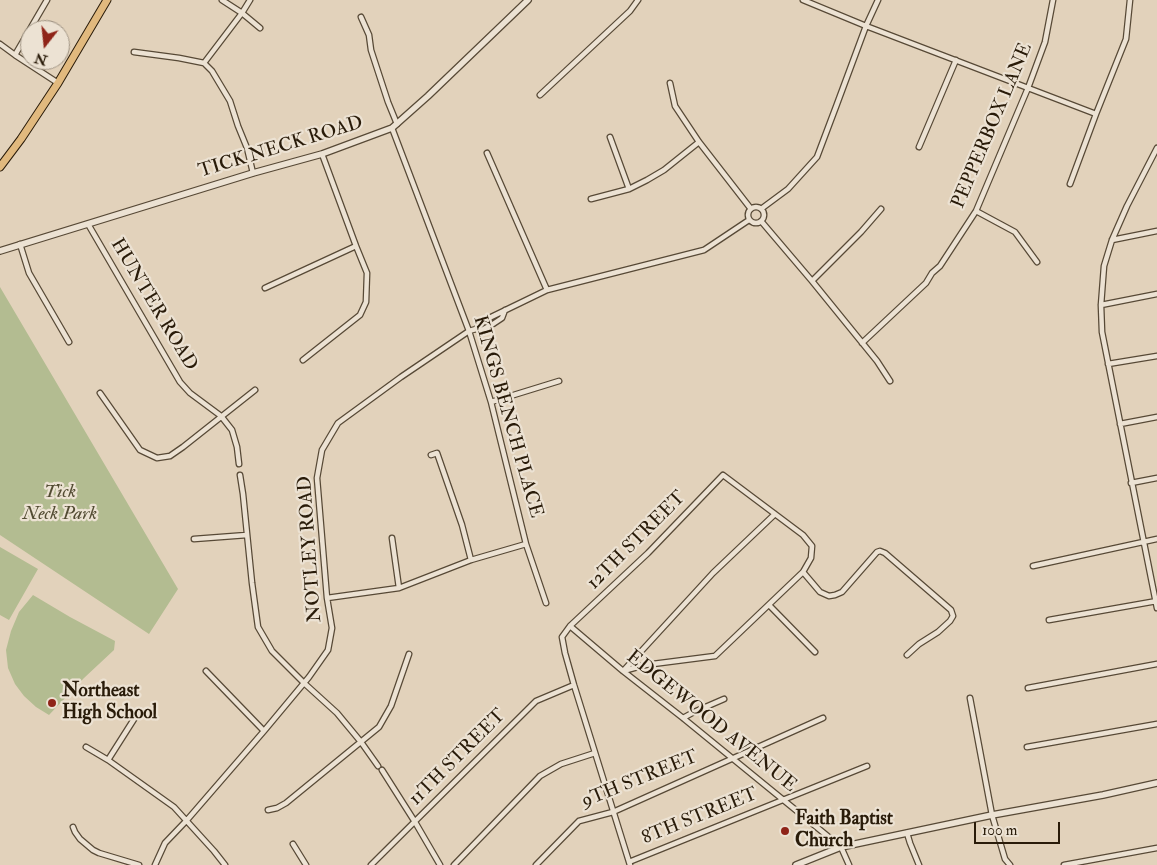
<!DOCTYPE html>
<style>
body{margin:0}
#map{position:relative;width:1157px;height:865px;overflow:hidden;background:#e2d2bb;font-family:"IM FELL Double Pica",serif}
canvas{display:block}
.north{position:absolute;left:20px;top:20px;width:50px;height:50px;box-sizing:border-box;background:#ece2d3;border:1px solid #9e9282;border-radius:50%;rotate:196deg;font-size:14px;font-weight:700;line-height:20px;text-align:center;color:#291b09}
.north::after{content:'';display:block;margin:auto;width:18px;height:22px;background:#8f2418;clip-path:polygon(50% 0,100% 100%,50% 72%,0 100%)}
.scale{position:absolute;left:974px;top:822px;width:86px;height:22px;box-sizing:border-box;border:2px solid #291b09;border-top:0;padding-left:6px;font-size:15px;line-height:18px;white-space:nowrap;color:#291b09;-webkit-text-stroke:4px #ece2d3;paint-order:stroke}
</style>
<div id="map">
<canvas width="1157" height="865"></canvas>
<div class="north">N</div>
<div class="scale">100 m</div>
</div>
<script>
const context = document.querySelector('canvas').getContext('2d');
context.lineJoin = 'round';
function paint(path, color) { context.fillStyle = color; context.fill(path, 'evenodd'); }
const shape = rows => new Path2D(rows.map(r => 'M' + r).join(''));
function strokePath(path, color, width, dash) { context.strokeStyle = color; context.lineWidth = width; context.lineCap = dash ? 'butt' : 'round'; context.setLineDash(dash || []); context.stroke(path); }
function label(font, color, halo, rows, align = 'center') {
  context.font = font + ' "IM FELL Double Pica",serif'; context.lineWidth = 4.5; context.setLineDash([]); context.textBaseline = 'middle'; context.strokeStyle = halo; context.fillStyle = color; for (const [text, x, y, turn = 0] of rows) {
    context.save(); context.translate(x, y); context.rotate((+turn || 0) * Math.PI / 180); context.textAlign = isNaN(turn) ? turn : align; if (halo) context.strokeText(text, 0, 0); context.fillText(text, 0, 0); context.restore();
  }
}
paint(shape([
 [0,287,178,589,149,634,0,535],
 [0,547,38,569,9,620,0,615],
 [33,595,70,617,115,641,114,650,84,678,49,715,36,707,24,696,15,684,8,668,6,650,11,631,19,612]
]), '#b3bc91');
const minor = shape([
 [222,0,242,13,260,28],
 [803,0,866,26,1096,114],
 [361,17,369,35,371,50,388,102,397,124],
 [0,44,15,55,58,83],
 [134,52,179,58,204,63,212,71,230,101,238,126,247,148,253,173],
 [15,55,47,0],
 [204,63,242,13,250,0],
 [670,83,675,106,699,142,751,209],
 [540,95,630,11,638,0],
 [392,128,469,331,491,402,526,544,546,603],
 [610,137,629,189],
 [919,147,956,60],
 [1157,148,1127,206,1112,240,1104,266,1101,305,1102,332,1157,608],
 [487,153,547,290],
 [1070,184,1096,114,1126,39,1130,0],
 [591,199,629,189,647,180,664,170,699,142],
 '748 215a8 8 0 1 1 16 0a8 8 0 1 1-16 0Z',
 [761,209,788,189,817,157,837,104,866,26,878,0],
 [976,211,1015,232,1037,262],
 [761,221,812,281,877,361,890,381],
 [88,224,180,382,190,393,221,416,232,430,237,447,239,464],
 [1112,240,1157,231],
 [20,244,29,273,69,342],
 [812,281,861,232,881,209],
 [265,288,356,246],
 [1101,305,1157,294],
 [476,329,482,330,493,324,502,318,505,310],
 [862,343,926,283,932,273,940,266,976,211,1028,88,1045,42,1053,0],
 [303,360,360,315,366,302,367,273,356,246,322,154],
 [1108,364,1157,356],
 [100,393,140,450,157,458,170,456,183,447,255,390],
 [491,402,559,381],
 [1120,424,1157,417],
 [431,455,437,453,462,525,471,560],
 [240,475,243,494,252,583,258,627,272,651,304,683,337,713,361,742,378,766],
 [1131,483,1157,478],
 [392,538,399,588],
 [194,539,247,535],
 [1033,566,1157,539],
 [803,572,820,592,829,596,835,595,842,592,877,552,880,551,885,553,951,610,953,616,950,621,938,632,919,644,907,655],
 [327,598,399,588,471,560,526,544],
 [769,605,815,652],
 [1049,620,1157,601],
 [570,626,623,671,683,718,841,847,849,865],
 [624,670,713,573,775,514],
 [206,671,264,731],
 [623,671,645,665,715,656,803,572,811,558,812,546,803,535,723,475,648,553,570,626,562,637,565,653,574,685,630,865],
 [1028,688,1157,664],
 [970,698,992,815,1005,859,1010,865],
 [683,718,694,712,724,699],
 [86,747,108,760,174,807,214,851,225,865],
 [1027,747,1157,724],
 [108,760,136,716],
 [382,770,415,822,440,865],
 [268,810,277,808,286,803,379,727,391,706,409,654],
 [73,827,75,832,80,839,93,850,99,853,139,865],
 [907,833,910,843,919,865],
 [293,844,306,865],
 [629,862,867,766],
 [155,865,165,843,187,820,264,731,309,677,328,650,332,628,327,598,317,478,322,450,338,423,401,377,469,331,476,329,483,321,547,290,704,250,749,220],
 [371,865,536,701,574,685],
 [454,865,540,776,561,764,595,753],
 [536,865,579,821,613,812,823,718],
 [1064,865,1157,848]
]);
const tertiary = shape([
 [0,251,253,173,322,154,392,128,428,96,528,0],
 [796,865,841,847,992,815,1103,795,1157,783]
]);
const primary = shape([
 [0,167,21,139,58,83,107,0]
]);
strokePath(minor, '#574936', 7);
strokePath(tertiary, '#574936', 8);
strokePath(primary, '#291b09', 9);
strokePath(minor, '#ece2d3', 4.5);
strokePath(tertiary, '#ece2d3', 5.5);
strokePath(primary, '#e1b97e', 7);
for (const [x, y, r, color] of [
 [52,703,5,"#8f2418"],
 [785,831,5,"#8f2418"]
]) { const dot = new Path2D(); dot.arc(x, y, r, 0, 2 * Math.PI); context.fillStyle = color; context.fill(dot); strokePath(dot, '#ece2d3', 2); }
label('19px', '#291b09', '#ece2d3', [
 ["PEPPERBOX LANE",993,126,-67],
 ["TICK NECK ROAD",281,148,-17],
 ["HUNTER ROAD",153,305,59],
 ["KINGS BENCH PLACE",507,417,74],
 ["12TH STREET",637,541,-45],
 ["NOTLEY ROAD",311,549,-94],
 ["EDGEWOOD AVENUE",711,722,39],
 ["11TH STREET",458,758,-45],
 ["9TH STREET",640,780,-22],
 ["8TH STREET",700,817,-22]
]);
label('italic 19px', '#524b32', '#ece2d3', [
 ["Tick",60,493],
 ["Neck Park",60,515]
]);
label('bold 19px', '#291b09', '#ece2d3', [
 ["Northeast",62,692],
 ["High School",62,714],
 ["Faith Baptist",795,820],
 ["Church",795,842]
], 'left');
</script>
